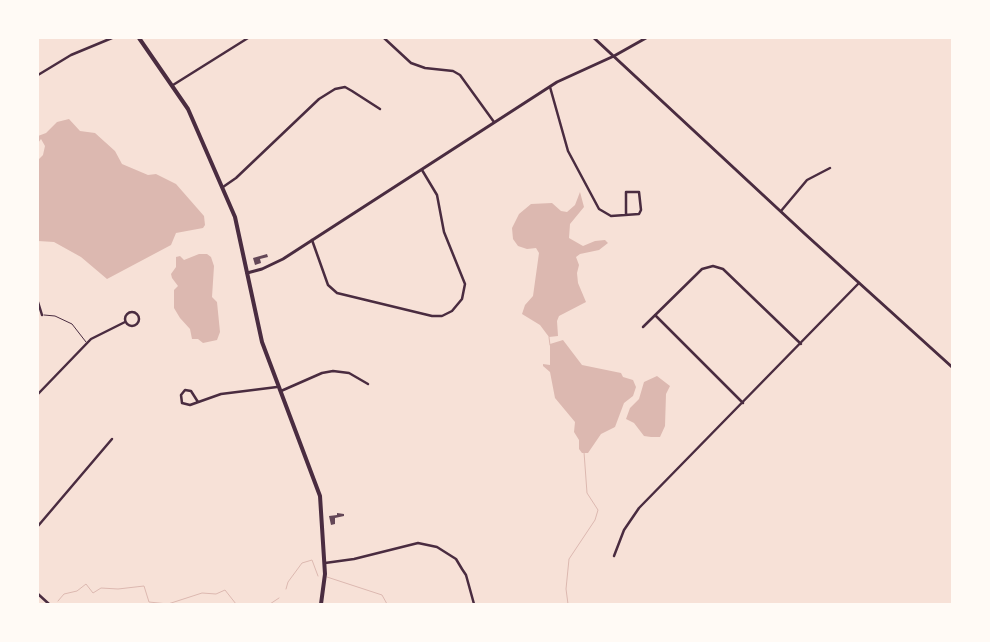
<!DOCTYPE html>
<style>
body{margin:0}
#map{position:relative;width:990px;height:642px;overflow:hidden;background:#f7e1d7;font-family:"Source Serif 4",serif}
canvas{display:block}
.frame{position:absolute;inset:0;border:39px solid #fffaf5;pointer-events:none}
</style>
<div id="map">
<canvas width="990" height="642"></canvas>
<div class="frame"></div>
</div>
<script>
const context = document.querySelector('canvas').getContext('2d');
context.lineJoin = 'round';
function paint(path, color) { context.fillStyle = color; context.fill(path, 'evenodd'); }
const shape = rows => new Path2D(rows.map(r => 'M' + r).join(''));
function strokePath(path, color, width, dash) { context.strokeStyle = color; context.lineWidth = width; context.lineCap = dash ? 'butt' : 'round'; context.setLineDash(dash || []); context.stroke(path); }
paint(shape([
 [69,119,80,131,95,133,115,151,122,164,148,175,156,174,176,184,204,216,205,225,203,228,176,233,171,245,107,279,81,257,54,242,38,241,38,160,43,155,45,146,41,139,38,143,38,136,46,133,57,122],
 [580,192,584,207,570,224,569,238,583,246,595,241,605,240,608,243,599,250,580,254,576,257,579,265,577,273,578,283,586,302,559,316,557,321,558,336,549,337,540,325,522,314,525,305,533,296,539,253,536,248,527,249,518,246,513,239,512,228,519,214,531,204,552,203,561,211,567,212,575,205],
 [199,254,207,254,211,257,214,266,212,297,217,302,220,332,217,340,203,343,198,339,192,339,190,329,180,318,174,308,174,290,178,286,172,278,171,274,176,267,176,257,180,256,184,260],
 [563,340,582,365,621,373,623,377,633,380,636,387,633,396,624,403,615,427,601,434,588,453,582,453,579,449,579,440,574,432,575,422,555,398,550,372,543,366,543,364,550,365,550,344],
 [657,376,670,386,666,394,665,426,660,437,651,437,644,436,634,423,626,419,630,408,639,399,644,382]
]), '#dcb8b0');
strokePath(shape([
 [549,337,550,345],
 [327,577,382,595,387,604],
 [286,589,288,582,302,563,312,560,318,576],
 [58,601,64,594,77,591,86,584,93,593,101,588,118,589,144,586,149,602,168,604,202,593,216,594,225,590,236,604],
 [270,604,279,598],
 [568,604,566,589,569,559,595,520,598,510,587,493,584,452]
]), '#dcb8b0', 1);
paint(shape([
 [267,254,268,257,260,259,261,263,255,265,253,258],
 [337,513,344,514,344,516,335,518,335,524,331,525,329,516,337,515]
]), '#644757');
strokePath(shape([
 [44,315,55,316,72,324,86,342]
]), '#4a2c40', 1);
strokePath(shape([
 [384,38,411,63,425,68,453,71,460,75,494,122],
 [38,75,71,55,112,38],
 [173,85,248,38],
 [550,87,568,151,599,209,611,216,639,214,641,210,639,192,626,192,626,215],
 [223,187,236,178,319,99,335,89,345,87,352,91,380,109],
 [781,211,807,180,830,168],
 [312,240,328,285,337,293,432,316,442,316,452,311,462,299,465,284,444,232,437,195,422,170],
 [38,302,42,315],
 '125 319a7 7 0 1 1 14 0a7 7 0 1 1-14 0Z',
 [655,315,743,403],
 [643,327,702,269,713,266,723,269,801,344],
 [281,391,322,373,333,371,349,373,368,384],
 [38,394,91,339,125,322],
 [198,402,191,391,185,390,181,395,182,403,190,405,221,394,277,387],
 [38,526,112,439],
 [614,556,624,530,639,508,859,283],
 [325,563,354,559,418,543,437,547,456,559,462,569,466,575,474,604],
 [38,594,49,604]
]), '#4a2c40', 2.5);
strokePath(shape([
 [594,38,805,234,952,367],
 [247,273,262,269,283,259,557,82,614,56,646,38]
]), '#4a2c40', 3);
strokePath(shape([
 [139,38,188,109,235,217,262,342,320,496,325,574,321,604]
]), '#4a2c40', 4);
</script>
